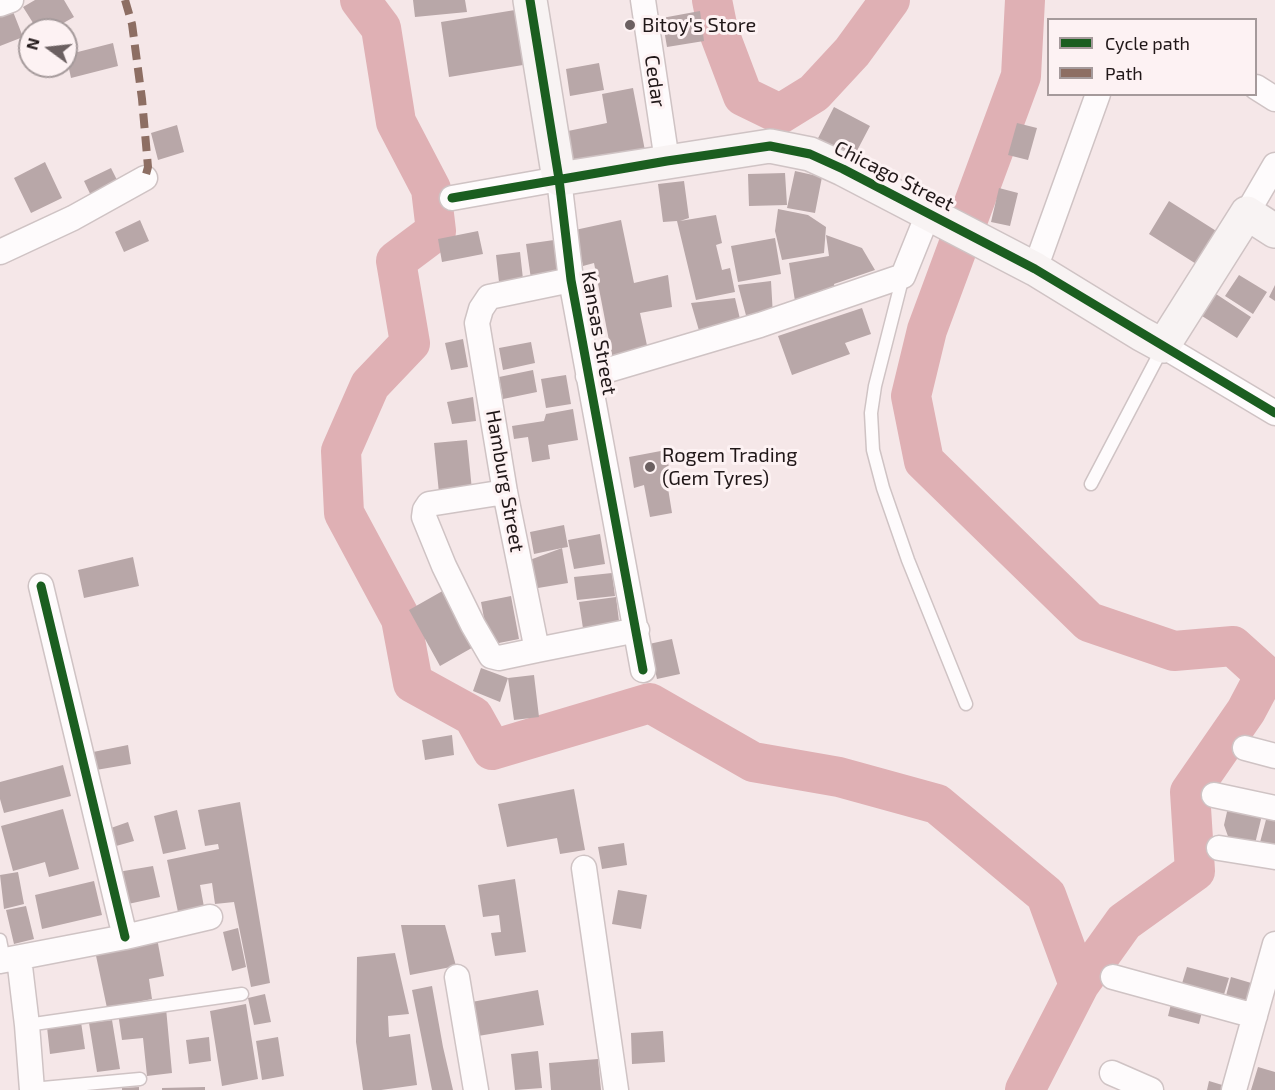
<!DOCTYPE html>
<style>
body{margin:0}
#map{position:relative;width:1275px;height:1090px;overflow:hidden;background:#f5e7e8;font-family:"Exo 2",sans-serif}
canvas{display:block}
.legend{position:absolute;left:1047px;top:18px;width:210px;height:78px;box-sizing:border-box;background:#fdf2f3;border:2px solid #a59a9b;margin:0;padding:8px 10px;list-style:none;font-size:18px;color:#201718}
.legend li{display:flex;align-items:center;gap:12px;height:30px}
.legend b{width:30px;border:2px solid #a59a9b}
.north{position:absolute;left:18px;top:18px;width:60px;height:60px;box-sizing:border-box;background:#fdf2f3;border:2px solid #a59a9b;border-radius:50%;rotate:285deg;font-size:16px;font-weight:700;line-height:24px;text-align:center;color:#201718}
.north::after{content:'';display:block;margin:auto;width:21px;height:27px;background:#6b6061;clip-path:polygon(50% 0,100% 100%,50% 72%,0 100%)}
</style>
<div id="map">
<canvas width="1275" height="1090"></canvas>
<ul class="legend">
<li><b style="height:8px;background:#1b5e20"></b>Cycle path</li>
<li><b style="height:8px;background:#8d6e63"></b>Path</li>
</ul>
<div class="north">N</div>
</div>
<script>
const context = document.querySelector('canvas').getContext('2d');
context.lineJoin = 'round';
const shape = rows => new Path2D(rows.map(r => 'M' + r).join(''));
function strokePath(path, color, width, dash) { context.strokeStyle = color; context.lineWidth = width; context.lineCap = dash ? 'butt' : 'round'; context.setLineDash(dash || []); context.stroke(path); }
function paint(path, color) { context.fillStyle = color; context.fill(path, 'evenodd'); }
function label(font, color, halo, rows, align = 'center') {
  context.font = font + ' "Exo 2",sans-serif'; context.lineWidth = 6; context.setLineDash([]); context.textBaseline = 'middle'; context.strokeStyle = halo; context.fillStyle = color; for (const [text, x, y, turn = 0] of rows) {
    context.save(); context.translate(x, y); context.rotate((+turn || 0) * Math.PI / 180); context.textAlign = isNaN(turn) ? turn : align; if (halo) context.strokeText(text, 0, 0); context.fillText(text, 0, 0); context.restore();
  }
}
strokePath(shape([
 [360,0,381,28,396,122,431,189,436,231,396,261,410,343,370,385,341,451,344,513,401,619,413,683,473,716,492,750,650,703,753,762,839,777,937,804,1046,895,1079,985],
 [712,0,718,30,743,96,780,114,814,93,852,52,890,0],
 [1025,1090,1079,985,1124,922,1195,871,1190,792,1246,711,1265,675,1233,646,1174,651,1089,622,924,461,911,396,927,330,1021,76,1025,0]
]), '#dfb0b4', 40);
paint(shape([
 [35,0,64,0,74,17,51,30,48,30,43,22,35,26,23,7],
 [413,0,465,0,467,12,415,17],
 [12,9,23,37,0,46,0,14],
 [515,10,523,65,449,77,441,22],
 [700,11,704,41,667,47,662,18],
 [113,43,118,66,71,78,66,55],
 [599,63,604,90,570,96,566,69],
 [633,88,646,156,569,165,563,132,607,123,602,94],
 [834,107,870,126,850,164,814,146],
 [1017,123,1037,128,1028,160,1008,155],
 [177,125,184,152,158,160,151,133],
 [45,162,62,198,31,213,14,178],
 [111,168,121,188,94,202,84,181],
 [795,171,822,177,815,213,787,208],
 [785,173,787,205,749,206,748,174],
 [684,181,689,218,680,221,716,215,722,243,716,245,722,270,730,268,735,292,696,300,677,221,663,222,658,184],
 [999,188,1018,193,1010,226,991,222],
 [1169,201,1221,234,1201,267,1149,234],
 [778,209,808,215,826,227,824,253,782,260,775,231],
 [140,220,149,241,124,252,115,232],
 [621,220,634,283,668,275,672,307,640,313,648,350,612,356,594,263,583,266,575,230],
 [478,231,483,254,442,262,438,239],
 [826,235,862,248,875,270,834,284,836,293,795,301,789,263,829,256],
 [775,238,781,274,738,282,731,246],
 [554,240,559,275,531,279,526,244],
 [520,252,523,279,499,282,496,255],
 [1239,275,1267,292,1253,314,1225,296],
 [771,281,773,316,748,323,738,285],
 [1275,285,1275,301,1269,297],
 [1216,294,1251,317,1237,338,1202,316],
 [735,298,741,323,700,334,691,303],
 [862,308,871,334,845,343,850,354,792,375,778,336],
 [463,339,468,367,451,370,445,343],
 [531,342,535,363,503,370,499,348],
 [533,370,537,392,503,399,499,377],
 [566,375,571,404,546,408,541,379],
 [473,397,476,421,452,424,447,402],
 [573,409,578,440,548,445,550,459,532,462,528,437,514,439,512,426,544,421,546,414],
 [467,440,472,490,439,493,434,443],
 [666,450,671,481,667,482,672,513,650,517,644,485,634,488,629,457],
 [564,525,568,547,562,548,568,583,532,589,527,561,562,548,534,554,530,532],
 [600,534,605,564,574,569,568,540],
 [133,557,139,586,84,598,78,570],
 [612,573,615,596,577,600,574,577],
 [446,589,477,645,440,666,409,610],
 [511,596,519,639,489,645,481,602],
 [616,597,620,629,584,635,579,602],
 [672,639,680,674,657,679,649,644],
 [481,668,508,678,500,702,473,691],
 [534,675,539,717,514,720,508,678],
 [452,735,454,755,425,760,422,740],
 [128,745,131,764,96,770,93,752],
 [63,765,71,796,4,813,0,799,0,782],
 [574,789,585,850,560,854,557,838,507,847,498,804],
 [240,802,270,983,251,987,234,902,215,904,212,883,200,885,204,907,178,912,167,860,219,849,218,844,205,846,198,810],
 [1229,803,1263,811,1253,852,1230,842,1224,825],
 [63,809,79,869,49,877,45,862,13,871,1,826],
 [177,810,186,849,163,854,154,816],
 [1268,812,1275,813,1275,854,1258,850],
 [128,822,134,841,116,846,111,828],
 [624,843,627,865,602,869,598,847],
 [153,866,160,897,119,906,112,873],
 [18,872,24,904,4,909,0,875],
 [515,879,526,952,495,956,491,933,501,932,499,915,483,917,478,885],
 [94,881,102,915,42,929,35,895],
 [618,890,647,895,641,929,612,924],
 [26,906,34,939,14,944,6,910],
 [401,925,445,925,456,966,410,975],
 [238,928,246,967,232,971,223,932],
 [157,938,164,976,149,979,152,999,107,1008,95,951],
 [395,953,409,1014,388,1016,389,1037,410,1034,417,1085,381,1090,363,1090,356,1042,357,957],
 [1187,967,1229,978,1222,1001,1180,990],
 [1231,977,1258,985,1252,1010,1224,1003],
 [432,986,443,1047,453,1090,432,1090,412,990],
 [538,990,544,1025,472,1037,466,1003],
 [265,994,271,1022,254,1025,248,998],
 [1172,1000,1203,1008,1199,1024,1168,1016],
 [246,1004,258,1079,222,1086,210,1011],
 [166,1008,172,1073,147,1076,143,1038,122,1040,118,1013],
 [112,1020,120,1069,97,1072,89,1023],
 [81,1022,85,1049,50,1054,47,1027],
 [663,1031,665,1062,632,1064,631,1033],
 [209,1037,211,1061,189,1064,186,1040],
 [278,1037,284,1076,262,1080,256,1041],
 [538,1051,542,1088,515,1090,511,1054],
 [598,1059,601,1090,551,1090,549,1063],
 [1258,1067,1275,1072,1275,1090,1251,1090],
 [1209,1081,1229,1087,1228,1090,1207,1090],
 [139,1087,139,1090,122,1090,122,1088],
 [205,1087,205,1090,162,1090,162,1088]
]), '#b8a7a8');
const lane = shape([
 [903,276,875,386,871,413,873,450,883,488,908,560,966,704],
 [1091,484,1163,347],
 [0,940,4,960],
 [27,1025,242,994],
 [32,1089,140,1079]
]);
const street = shape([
 [643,0,667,161],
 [0,4,11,0],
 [1256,87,1275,99],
 [452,198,559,179,571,280,643,670],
 [1247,213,1275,165],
 [0,252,73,218,145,178],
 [1035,269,1098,94],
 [571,280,489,297,481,309,477,323,505,492,537,650,637,630],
 [1163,346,1275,413],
 [588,376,760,325,903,276,928,214],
 [505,492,429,504,425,510,424,517,444,566,473,625,491,656,499,658,537,650],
 [41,586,125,937],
 [1245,748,1275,756],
 [1214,795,1275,808],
 [1219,848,1275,857],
 [584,868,616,1090],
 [19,958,27,1025,32,1090],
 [0,961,125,937,210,917],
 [457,977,476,1090],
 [1113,977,1255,1016],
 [1112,1073,1151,1090],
 [1234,1090,1275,944]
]);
const secondary = shape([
 [530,0,559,179,770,146,810,154,843,169,1035,269,1141,334,1163,346,1247,213,1275,231]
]);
strokePath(lane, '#cfc3c4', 15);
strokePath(street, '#cfc3c4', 27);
strokePath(secondary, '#cfc3c4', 36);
strokePath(lane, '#fefbfc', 12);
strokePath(street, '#fefbfc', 24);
strokePath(secondary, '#f8f3f3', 33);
strokePath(shape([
 [125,0,132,24,142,99,148,167,145,178]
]), '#8d6e63', 8, [15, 8]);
strokePath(shape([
 [530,0,559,179,571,280,643,670],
 [452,198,667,161,770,146,810,154,843,169,1035,269,1275,413],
 [41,586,125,937]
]), '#1b5e20', 9);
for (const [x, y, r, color] of [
 [630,25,6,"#6b6061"],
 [650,467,6,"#6b6061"]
]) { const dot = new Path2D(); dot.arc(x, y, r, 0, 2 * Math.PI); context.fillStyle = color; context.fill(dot); strokePath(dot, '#fdf2f3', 2); }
label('20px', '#201718', '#fdf2f3', [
 ["Bitoy's Store",642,25],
 ["Rogem Trading",662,455],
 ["(Gem Tyres)",662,478]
], 'left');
label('20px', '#201718', '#fdf2f3', [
 ["Cedar",655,81,82],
 ["Chicago Street",894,176,27],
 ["Kansas Street",599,333,80],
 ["Hamburg Street",505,481,80]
]);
</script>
